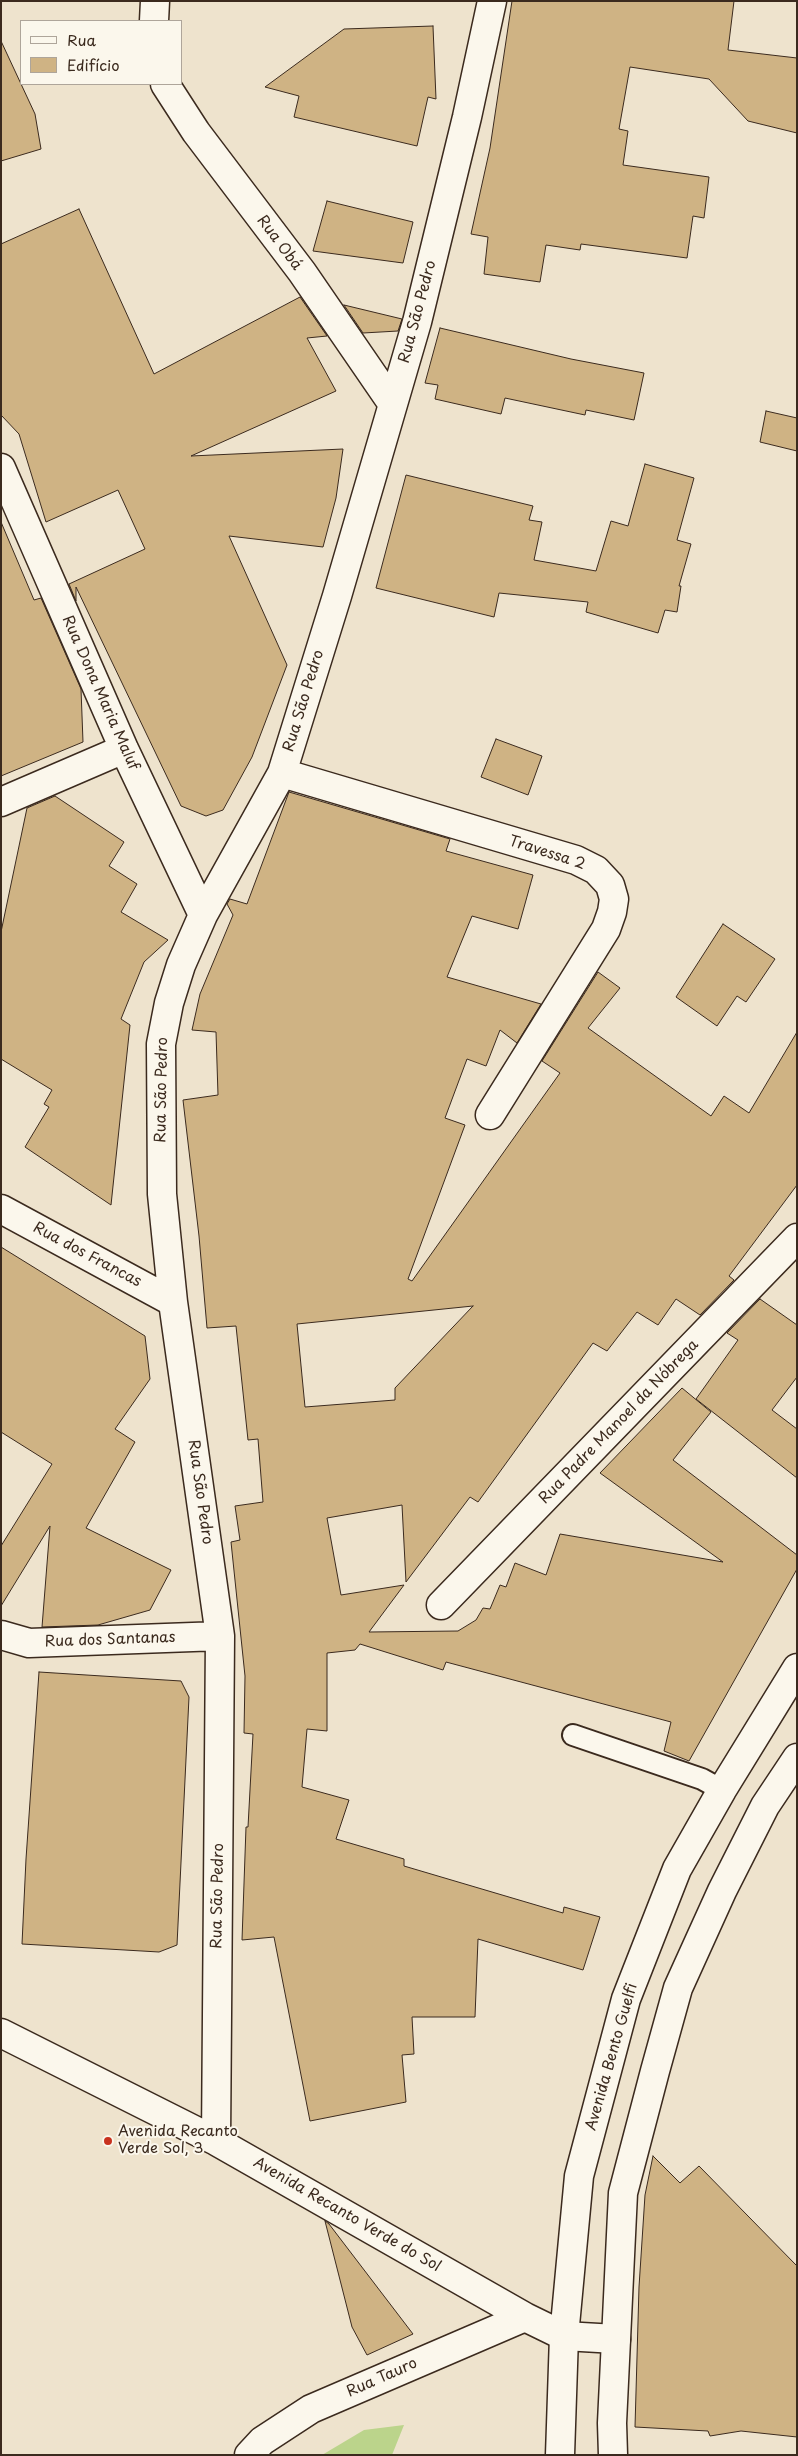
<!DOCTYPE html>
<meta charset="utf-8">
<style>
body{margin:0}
#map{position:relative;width:798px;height:2456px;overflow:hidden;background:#eee3cd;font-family:"Playpen Sans",sans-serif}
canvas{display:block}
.frame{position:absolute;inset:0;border:2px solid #3b2a1e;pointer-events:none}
.legend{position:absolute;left:20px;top:20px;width:162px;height:65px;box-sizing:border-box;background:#fbf7ec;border:1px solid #aea59a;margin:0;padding:6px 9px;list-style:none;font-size:15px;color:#3b2a1e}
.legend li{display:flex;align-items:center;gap:10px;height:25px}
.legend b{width:25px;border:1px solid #aea59a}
</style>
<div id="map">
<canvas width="798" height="2456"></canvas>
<div class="frame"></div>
<ul class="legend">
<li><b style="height:6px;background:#fbf7ec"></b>Rua</li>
<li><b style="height:14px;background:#cfb384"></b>Edifício</li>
</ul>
</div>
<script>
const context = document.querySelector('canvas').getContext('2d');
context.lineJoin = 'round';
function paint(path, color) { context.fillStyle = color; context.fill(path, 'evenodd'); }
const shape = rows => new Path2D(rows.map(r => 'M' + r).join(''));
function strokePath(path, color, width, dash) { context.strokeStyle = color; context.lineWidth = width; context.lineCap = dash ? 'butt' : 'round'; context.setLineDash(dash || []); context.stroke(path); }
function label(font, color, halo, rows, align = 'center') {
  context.font = font + ' "Playpen Sans",sans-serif'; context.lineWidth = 4; context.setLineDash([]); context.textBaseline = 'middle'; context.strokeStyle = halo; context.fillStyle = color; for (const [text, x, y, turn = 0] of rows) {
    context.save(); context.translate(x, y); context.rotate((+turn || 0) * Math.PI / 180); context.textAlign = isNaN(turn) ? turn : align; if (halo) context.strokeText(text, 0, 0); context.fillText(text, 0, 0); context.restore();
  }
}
paint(shape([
 [404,2425,392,2455,322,2455,364,2430]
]), '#bbd48b');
const building = shape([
 [512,1,734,1,728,50,797,58,797,133,748,121,709,79,630,67,619,129,628,131,623,165,709,177,704,218,693,216,687,258,581,244,580,250,546,245,540,282,484,274,488,237,471,234,490,148,512,1],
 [433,26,436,99,428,97,417,146,294,117,299,96,265,87,344,29,433,26],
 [1,41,35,114,41,149,1,161,1,41],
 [327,201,413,222,403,263,313,251,327,201],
 [79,209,154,374,300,297,327,336,307,338,336,391,191,456,343,449,336,498,323,547,229,536,287,665,252,757,223,810,206,816,181,806,76,587,76,601,69,584,145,549,118,490,46,522,19,434,1,415,1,244,79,209],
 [344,305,402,319,398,331,363,333,344,305],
 [440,328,571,359,644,373,634,420,586,410,585,415,505,398,501,414,435,399,438,385,425,383,440,328],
 [766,411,797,418,797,451,760,442,766,411],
 [645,464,694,478,677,540,691,544,679,586,681,586,677,612,665,610,658,633,586,612,588,602,499,593,494,617,376,588,406,475,533,506,529,520,542,522,534,560,596,571,611,521,628,526,645,464],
 [1,522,34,600,41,598,81,689,83,742,1,776,1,522],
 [496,739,542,756,528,795,481,777,496,739],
 [289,792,450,839,446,851,533,875,518,929,472,916,447,977,541,1004,517,1043,500,1030,486,1066,467,1059,445,1118,465,1125,408,1279,412,1281,560,1073,542,1061,598,972,620,988,588,1028,711,1116,724,1096,749,1113,797,1032,797,1185,729,1276,734,1280,700,1315,676,1299,658,1325,637,1312,607,1351,593,1343,478,1502,470,1497,406,1582,402,1505,327,1518,341,1595,404,1585,369,1632,458,1631,476,1620,483,1608,490,1609,500,1585,506,1587,515,1563,546,1575,560,1534,723,1562,600,1473,682,1388,711,1412,673,1460,797,1555,797,1569,689,1761,664,1751,671,1722,446,1662,443,1670,360,1644,355,1650,327,1653,327,1731,307,1729,302,1787,349,1800,336,1839,404,1859,404,1866,563,1913,564,1907,600,1917,583,1970,478,1939,475,2017,412,2017,414,2054,402,2055,406,2102,310,2121,274,1937,242,1940,246,1827,248,1827,253,1734,244,1733,245,1676,231,1542,240,1540,235,1506,263,1502,258,1439,248,1440,236,1326,207,1328,199,1236,183,1100,218,1095,216,1032,192,1030,200,994,233,915,227,904,230,899,247,904,289,792],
 [473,1306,395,1388,395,1400,305,1407,297,1324,473,1306],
 [55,796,124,842,109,866,137,884,121,912,168,940,144,962,121,1019,130,1025,111,1205,25,1147,49,1107,44,1104,52,1090,1,1059,1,932,27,808,55,796],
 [723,924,775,959,746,1002,737,996,717,1026,676,997,723,924],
 [1,1247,145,1336,150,1379,115,1429,135,1442,86,1528,171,1570,150,1610,98,1625,42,1627,50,1526,1,1606,1,1546,52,1464,1,1432,1,1247],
 [760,1299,797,1325,797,1377,772,1410,797,1429,797,1478,696,1399,738,1340,727,1333,760,1299],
 [39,1672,181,1681,189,1697,177,1945,159,1952,22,1944,26,1859,39,1672],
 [653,2156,680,2183,699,2166,797,2266,797,2437,741,2431,710,2436,708,2431,635,2427,639,2287,645,2195,653,2156],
 [325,2221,329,2224,413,2334,367,2355,352,2327,325,2221]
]);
paint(building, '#cfb384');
strokePath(building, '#3b2a1e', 1);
const lane = shape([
 [573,1735,702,1779,722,1790]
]);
const street = shape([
 [154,21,155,1],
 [165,84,196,132,302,272,392,403],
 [1,468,124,749,203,915],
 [282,773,576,860,596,870,610,885,614,899,612,912,606,929,490,1115],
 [1,802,124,749],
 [1,1209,173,1302],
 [441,1605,797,1238],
 [1,1635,29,1643,220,1636],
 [1,2033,216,2141,525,2317,564,2336,616,2339],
 [216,2141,220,1636,173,1302,162,1194,161,1044,169,1003,181,965,203,915,282,773,337,596,417,322,467,117,492,1],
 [249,2455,262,2441,311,2409,525,2317]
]);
const secondary = shape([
 [560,2455,564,2336,579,2176,626,1999,677,1869,722,1790,797,1668],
 [613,2455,612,2423,623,2193,655,2071,678,1988,722,1891,765,1806,797,1758]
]);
strokePath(lane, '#3b2a1e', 24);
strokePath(street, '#3b2a1e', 31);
strokePath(secondary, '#3b2a1e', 31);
strokePath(lane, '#fbf7ec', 20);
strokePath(street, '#fbf7ec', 28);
strokePath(secondary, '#fbf7ec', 28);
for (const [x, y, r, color] of [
 [108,2141,5,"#c8321e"]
]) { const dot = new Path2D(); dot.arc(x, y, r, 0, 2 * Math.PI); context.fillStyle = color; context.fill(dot); strokePath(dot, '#fbf7ec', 2); }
label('15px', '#3b2a1e', '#fbf7ec', [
 ["Rua Obá",279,243,53],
 ["Rua São Pedro",418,312,-75],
 ["Rua Dona Maria Maluf",100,693,66],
 ["Rua São Pedro",304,701,-73],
 ["Travessa 2",547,853,18],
 ["Rua São Pedro",162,1090,-89],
 ["Rua dos Francas",87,1255,28],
 ["Rua Padre Manoel da Nóbrega",619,1422,-46],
 ["Rua São Pedro",200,1492,82],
 ["Rua dos Santanas",110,1640,-2],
 ["Rua São Pedro",218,1896,-89],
 ["Avenida Bento Guelfi",612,2057,-74],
 ["Avenida Recanto Verde do Sol",347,2215,30],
 ["Rua Tauro",382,2378,-24]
]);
label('15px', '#3b2a1e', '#fbf7ec', [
 ["Avenida Recanto",118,2132],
 ["Verde Sol, 3",118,2149]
], 'left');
</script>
